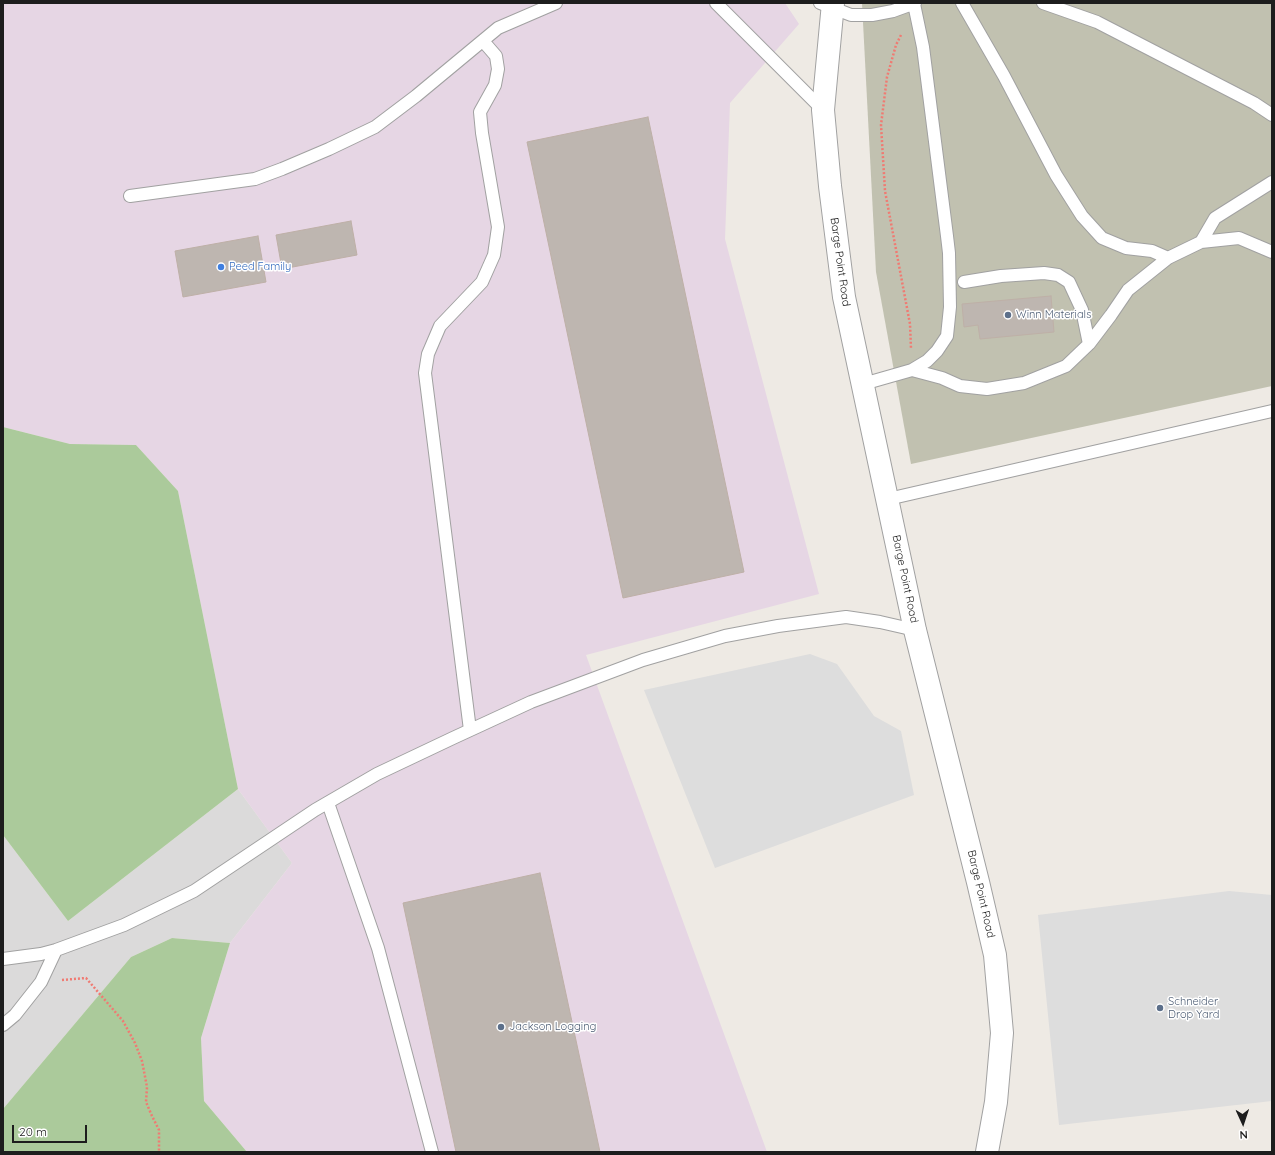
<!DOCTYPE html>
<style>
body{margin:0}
#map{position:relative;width:1275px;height:1155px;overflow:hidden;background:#eeeae4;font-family:Quicksand,sans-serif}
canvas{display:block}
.frame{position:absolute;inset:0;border:4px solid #1d1d1d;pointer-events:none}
.north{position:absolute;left:1223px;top:1103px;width:40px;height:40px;-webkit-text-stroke:3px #fff;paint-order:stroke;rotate:177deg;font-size:11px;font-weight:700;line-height:16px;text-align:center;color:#1d1d1d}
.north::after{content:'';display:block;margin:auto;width:14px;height:18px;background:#1d1d1d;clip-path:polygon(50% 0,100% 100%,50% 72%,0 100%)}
.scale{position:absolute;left:12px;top:1125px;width:75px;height:18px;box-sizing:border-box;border:2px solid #1d1d1d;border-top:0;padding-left:5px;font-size:12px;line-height:14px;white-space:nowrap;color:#1d1d1d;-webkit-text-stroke:3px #fff;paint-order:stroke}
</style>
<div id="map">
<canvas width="1275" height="1155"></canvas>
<div class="frame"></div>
<div class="north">N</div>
<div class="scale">20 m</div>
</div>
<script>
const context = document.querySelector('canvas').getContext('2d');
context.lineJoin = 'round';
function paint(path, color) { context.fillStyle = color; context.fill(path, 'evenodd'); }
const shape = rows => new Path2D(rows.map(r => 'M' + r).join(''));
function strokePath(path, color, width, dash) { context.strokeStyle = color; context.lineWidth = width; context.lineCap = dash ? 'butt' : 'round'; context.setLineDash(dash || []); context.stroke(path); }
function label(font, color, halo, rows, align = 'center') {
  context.font = font + ' Quicksand,sans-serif'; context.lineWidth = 3; context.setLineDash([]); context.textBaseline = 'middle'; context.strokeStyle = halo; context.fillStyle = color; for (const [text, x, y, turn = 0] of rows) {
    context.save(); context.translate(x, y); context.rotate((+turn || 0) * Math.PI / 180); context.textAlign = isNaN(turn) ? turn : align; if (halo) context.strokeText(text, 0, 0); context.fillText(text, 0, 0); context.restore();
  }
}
paint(shape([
 [238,789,292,863,230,943,172,938,131,957,3,1109,3,835,68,921]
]), '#dbdada');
paint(shape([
 [3,3,785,3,799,24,730,103,725,239,819,594,586,655,767,1152,247,1152,204,1101,201,1038,230,943,292,863,238,789,178,491,136,445,70,444,3,427]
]), '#e6d6e4');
paint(shape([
 [862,3,1272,3,1272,386,911,464,876,272]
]), '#c1c1b0');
paint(shape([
 [3,427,70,444,136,445,178,491,238,789,68,921,3,835],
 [172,938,230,943,201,1038,204,1101,247,1152,3,1152,3,1109,131,957]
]), '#abca9b');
paint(shape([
 [810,654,837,664,874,716,901,731,914,795,715,868,644,690],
 [1229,891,1272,895,1272,1101,1059,1125,1038,915]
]), '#ddd');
const building = shape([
 [648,117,744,572,623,598,527,142,648,117],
 [351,221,357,255,282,269,276,235,351,221],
 [258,236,266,282,183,297,175,251,258,236],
 [1051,296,1054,332,980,339,978,325,964,327,962,304,1051,296],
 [540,873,600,1152,456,1152,403,903,540,873]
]);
paint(building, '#beb6b0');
strokePath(building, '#beb0a7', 1);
const service = shape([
 [716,3,823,110],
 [820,3,851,15,872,15,893,11,915,3],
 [962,3,1004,76,1056,175,1082,216,1102,238,1126,248,1152,251,1168,258],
 [1043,3,1097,22,1254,103,1272,115],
 [130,196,255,179,282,169,329,149,375,127,416,96,498,28,556,3],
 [1201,242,1215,218,1272,182],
 [964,282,1001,276,1044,273,1058,275,1069,282,1082,310,1089,344],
 [912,370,927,361,937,351,947,336,950,307,949,253,947,236,923,47,914,4],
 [863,384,912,370,942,378,960,386,987,389,1024,383,1066,366,1089,344,1111,315,1128,290,1168,258,1201,242,1239,238,1272,252],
 [888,499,1272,411],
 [470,730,425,373,428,354,440,326,482,282,494,255,498,227,482,133,480,112,495,85,498,69,496,56,483,41],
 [328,803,378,948,432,1152],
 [3,959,41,954,56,950,124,925,194,891,315,810,377,774,453,738,531,702,643,660,725,636,778,626,846,617,880,622,915,630],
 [3,1025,15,1015,41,982,56,950]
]);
const minor = shape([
 [833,3,823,110,830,186,844,297,915,630,978,882,995,955,1002,1033,996,1102,987,1152]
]);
strokePath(service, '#a1a1a1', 14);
strokePath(minor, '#a1a1a1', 24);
strokePath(shape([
 [901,35,896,45,887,77,881,125,885,191,910,324,911,349],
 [62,980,86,978,123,1021,135,1043,142,1061,147,1087,146,1102,152,1116,159,1130,159,1152]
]), '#f07a72', 2.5, [2, 2]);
strokePath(service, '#fff', 12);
strokePath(minor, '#fff', 22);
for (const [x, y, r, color] of [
 [221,267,4,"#3f7fe0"],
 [1008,315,4,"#5c6f8a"],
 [1160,1008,4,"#5c6f8a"],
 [501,1027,4,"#5c6f8a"]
]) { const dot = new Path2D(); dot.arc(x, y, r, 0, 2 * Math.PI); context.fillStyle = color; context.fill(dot); strokePath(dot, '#fff', 1.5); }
label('11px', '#1d1d1d', '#fff', [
 ["Barge Point Road",840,262,82],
 ["Barge Point Road",905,579,78],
 ["Barge Point Road",981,894,77]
]);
label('11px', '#366cbe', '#fff', [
 ["Peed Family",229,267]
], 'left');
label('11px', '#4e5e75', '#fff', [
 ["Winn Materials",1016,315],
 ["Schneider",1168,1002],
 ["Drop Yard",1168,1015],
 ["Jackson Logging",509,1027]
], 'left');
</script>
